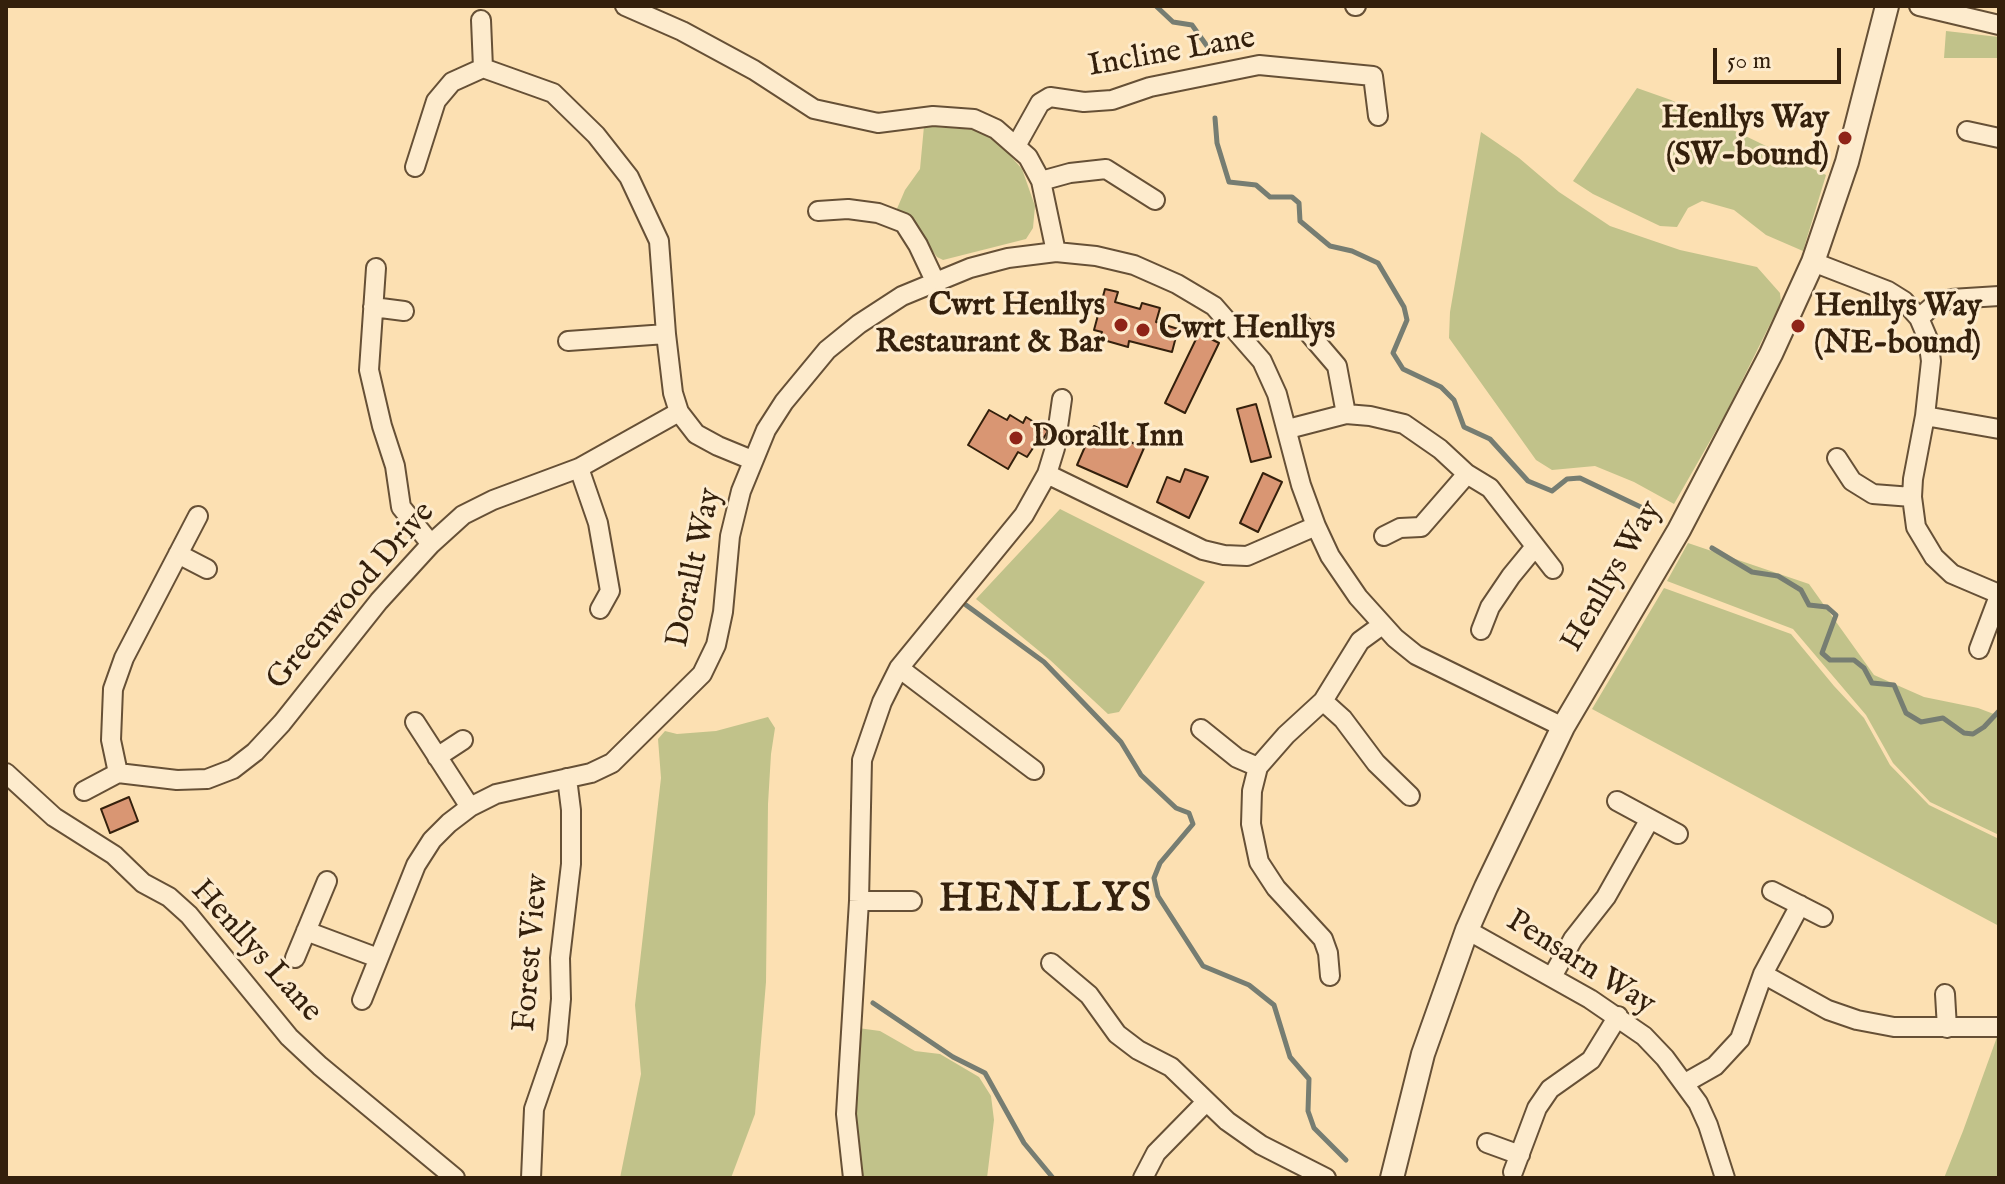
<!DOCTYPE html>
<style>
body{margin:0}
#map{position:relative;width:2005px;height:1184px;overflow:hidden;background:#fce0b2;font-family:"IM FELL English",serif}
canvas{display:block}
.frame{position:absolute;inset:0;border:8px solid #34200c;pointer-events:none}
.scale{position:absolute;left:1713px;top:48px;width:128px;height:36px;box-sizing:border-box;border:4px solid #34200c;border-top:0;padding-left:10px;font-size:24px;line-height:28px;white-space:nowrap;color:#34200c;-webkit-text-stroke:6px #fdebcd;paint-order:stroke}
</style>
<div id="map">
<canvas width="2005" height="1184"></canvas>
<div class="frame"></div>
<div class="scale">50 m</div>
</div>
<script>
const context = document.querySelector('canvas').getContext('2d');
context.lineJoin = 'round';
function paint(path, color) { context.fillStyle = color; context.fill(path, 'evenodd'); }
const shape = rows => new Path2D(rows.map(r => 'M' + r).join(''));
function strokePath(path, color, width, dash) { context.strokeStyle = color; context.lineWidth = width; context.lineCap = dash ? 'butt' : 'round'; context.setLineDash(dash || []); context.stroke(path); }
function label(font, color, halo, rows, align = 'center') {
  context.font = font + ' "IM FELL English",serif'; context.lineWidth = 6; context.setLineDash([]); context.textBaseline = 'middle'; context.strokeStyle = halo; context.fillStyle = color; for (const [text, x, y, turn = 0] of rows) {
    context.save(); context.translate(x, y); context.rotate((+turn || 0) * Math.PI / 180); context.textAlign = isNaN(turn) ? turn : align; if (halo) context.strokeText(text, 0, 0); context.fillText(text, 0, 0); context.restore();
  }
}
paint(shape([
 [1946,31,1999,37,1999,58,1944,58],
 [1637,88,1671,100,1826,175,1803,251,1766,235,1734,210,1702,201,1688,208,1677,227,1660,226,1593,194,1573,181],
 [924,126,978,130,1000,144,1022,169,1035,206,1033,228,1026,239,943,260,937,257,910,221,896,211,905,190,920,169],
 [1481,132,1519,158,1559,192,1610,226,1680,250,1757,267,1780,293,1781,302,1726,413,1674,504,1634,482,1595,466,1552,470,1536,460,1449,338,1450,312],
 [1060,509,1205,582,1119,712,1108,714,1050,660,976,599],
 [1688,543,1809,584,1874,675,1924,697,1978,708,1999,716,1999,835,1930,802,1893,763,1866,715,1793,629,1667,581],
 [1664,588,1791,634,1834,686,1864,718,1890,765,1929,805,1999,839,1999,926,1592,709],
 [768,717,775,728,771,754,768,804,766,982,755,1114,731,1178,620,1178,641,1074,635,1005,661,778,658,739,665,731,677,734,716,731],
 [858,1028,880,1031,915,1051,940,1054,979,1077,991,1096,994,1120,987,1178,862,1178,855,1109],
 [1997,1037,1999,1178,1944,1178,1963,1131]
]), '#c1c28a');
strokePath(shape([
 [1156,6,1173,22,1192,25,1207,46],
 [1215,118,1217,143,1229,182,1256,185,1270,197,1292,197,1299,203,1300,221,1330,246,1352,251,1378,263,1404,307,1407,320,1393,353,1403,369,1441,387,1454,400,1464,427,1490,439,1528,481,1552,491,1567,479,1580,478,1647,510],
 [1712,548,1752,572,1778,576,1801,590,1809,605,1827,607,1836,615,1822,653,1830,660,1854,660,1864,668,1872,683,1894,685,1906,713,1921,722,1943,718,1964,733,1973,734,1984,727,1999,711],
 [966,605,1044,662,1121,742,1141,775,1176,808,1189,813,1193,824,1160,863,1154,878,1158,896,1203,966,1249,985,1274,1005,1290,1057,1309,1079,1308,1111,1314,1128,1346,1160],
 [873,1003,953,1057,985,1073,1024,1143,1053,1178]
]), '#767d72', 5);
const building = shape([
 [1105,289,1118,292,1115,302,1140,309,1142,303,1160,308,1156,322,1178,329,1172,352,1129,341,1128,347,1100,339,1102,332,1094,330,1105,289],
 [1199,333,1219,343,1185,413,1165,403,1199,333],
 [1256,404,1271,457,1251,462,1237,409,1256,404],
 [989,410,1007,420,1010,415,1023,423,1026,417,1048,431,1038,447,1035,445,1027,457,1018,452,1008,469,968,445,989,410],
 [1094,426,1144,448,1127,487,1077,465,1094,426],
 [1185,469,1208,477,1189,518,1157,502,1167,477,1180,482,1185,469],
 [1263,473,1282,482,1258,532,1240,523,1263,473],
 [129,797,138,821,110,833,101,809,129,797]
]);
paint(building, '#d99673');
strokePath(building, '#34200c', 2);
const minor = shape([
 [625,6,682,31,754,70,814,109,878,123,933,116,974,119,996,129,1028,157,1041,181,1056,252],
 [1355,6,1356,6],
 [1919,6,1999,25],
 [481,20,483,68],
 [1967,131,1999,138],
 [1016,146,1040,103,1050,97,1084,102,1112,100,1150,87,1259,65,1373,76,1378,116],
 [415,167,436,101,452,82,483,68,553,93,596,135,629,177,659,241,666,334,673,393,679,412,696,434,718,446,752,460],
 [1041,181,1070,173,1106,169,1155,200],
 [818,211,848,209,878,213,904,223,918,245,935,281],
 [1813,262,1888,291,1904,301,1919,318,1928,339,1931,361,1925,416,1913,479,1912,497,1916,527,1934,557,1952,574,1999,594],
 [376,268,369,370,382,426,395,466,401,507,431,544],
 [373,307,404,311],
 [1919,318,1934,305,1951,299,1999,296],
 [1301,324,1337,366,1346,414],
 [568,341,666,334],
 [1925,416,1999,429],
 [1288,429,1346,414,1370,416,1404,424,1440,449,1467,474,1490,488,1553,569],
 [1837,458,1852,481,1873,494,1912,497],
 [579,468,598,523,610,591,600,609],
 [1047,474,1203,550,1224,555,1247,556,1316,526,1330,556,1358,597,1395,638,1416,655,1563,727],
 [1384,536,1400,528,1421,527,1467,474],
 [178,554,207,569],
 [1481,630,1490,607,1511,576,1534,548],
 [1979,649,1999,596],
 [899,668,1034,770],
 [1323,701,1343,719,1376,763,1410,796],
 [415,722,470,807],
 [1201,729,1237,758,1258,767],
 [437,757,463,740],
 [6,773,54,817,114,855,143,883,169,897,189,915,289,1037,320,1066,455,1178],
 [118,773,111,740,113,689,124,658,198,516],
 [84,791,118,773,177,780,207,779,233,769,255,752,282,723,379,601,431,544,463,515,493,500,579,468,679,412],
 [1617,801,1678,834],
 [1772,891,1823,917],
 [859,901,912,901],
 [1467,930,1590,999,1644,1036,1665,1058,1698,1103,1708,1125,1725,1178],
 [306,931,378,958],
 [295,958,327,881],
 [1051,963,1089,995,1117,1034,1138,1050,1171,1067,1227,1121,1261,1145,1326,1178],
 [1763,974,1828,1010,1857,1020,1894,1027,1999,1027],
 [1330,976,1328,953,1323,939,1276,888,1259,862,1251,824,1252,791,1258,767,1286,735,1323,701,1360,641,1382,625],
 [1552,977,1573,939,1606,897,1650,819],
 [1945,994,1947,1028],
 [362,1000,416,865,432,840,449,823,470,807,496,794,591,773,612,763,702,674,716,645,723,612,730,536,741,491,766,430,784,402,827,350,859,324,902,296,970,268,1008,258,1056,252,1096,256,1134,265,1177,284,1214,306,1262,361,1277,394,1301,485,1316,526],
 [1685,1083,1715,1066,1740,1039,1763,974,1800,905],
 [1487,1143,1520,1155],
 [1513,1172,1537,1108,1550,1089,1591,1060,1618,1016],
 [531,1178,534,1109,557,1042,561,999,560,958,571,864,571,810,567,778],
 [853,1178,846,1114,859,901,862,760,882,702,899,668,1024,515,1047,474,1055,448,1062,399],
 [1143,1178,1156,1153,1206,1102]
]);
const tertiary = shape([
 [1392,1178,1423,1054,1467,930,1486,887,1563,727,1679,530,1771,354,1813,262,1847,162,1887,6]
]);
strokePath(minor, '#665036', 22);
strokePath(tertiary, '#665036', 26);
strokePath(minor, '#fdebcd', 18);
strokePath(tertiary, '#fdebcd', 22);
for (const [x, y, r, color] of [
 [1845,138,8,"#8f2418"],
 [1121,325,8,"#8f2418"],
 [1798,326,8,"#8f2418"],
 [1143,330,8,"#8f2418"],
 [1016,438,8,"#8f2418"]
]) { const dot = new Path2D(); dot.arc(x, y, r, 0, 2 * Math.PI); context.fillStyle = color; context.fill(dot); strokePath(dot, '#fdebcd', 3); }
label('32px', '#34200c', '#fdebcd', [
 ["Incline Lane",1172,54,-10],
 ["Dorallt Way",696,568,-78],
 ["Henllys Way",1613,577,-60],
 ["Greenwood Drive",352,597,-49],
 ["Henllys Lane",255,952,48],
 ["Forest View",533,953,-85],
 ["Pensarn Way",1580,964,32]
]);
label('bold 32px', '#34200c', '#fdebcd', [
 ["Henllys Way",1829,120,"right"],
 ["(SW-bound)",1829,157,"right"],
 ["Cwrt Henllys",1105,307,"right"],
 ["Restaurant & Bar",1105,344,"right"],
 ["Henllys Way",1814,308],
 ["(NE-bound)",1814,345],
 ["Cwrt Henllys",1159,330],
 ["Dorallt Inn",1032,438]
], 'left');
context.letterSpacing = '2px';
label('bold 40px', '#34200c', '#fdebcd', [
 ["HENLLYS",1046,902]
]);
context.letterSpacing = '0px';
</script>
